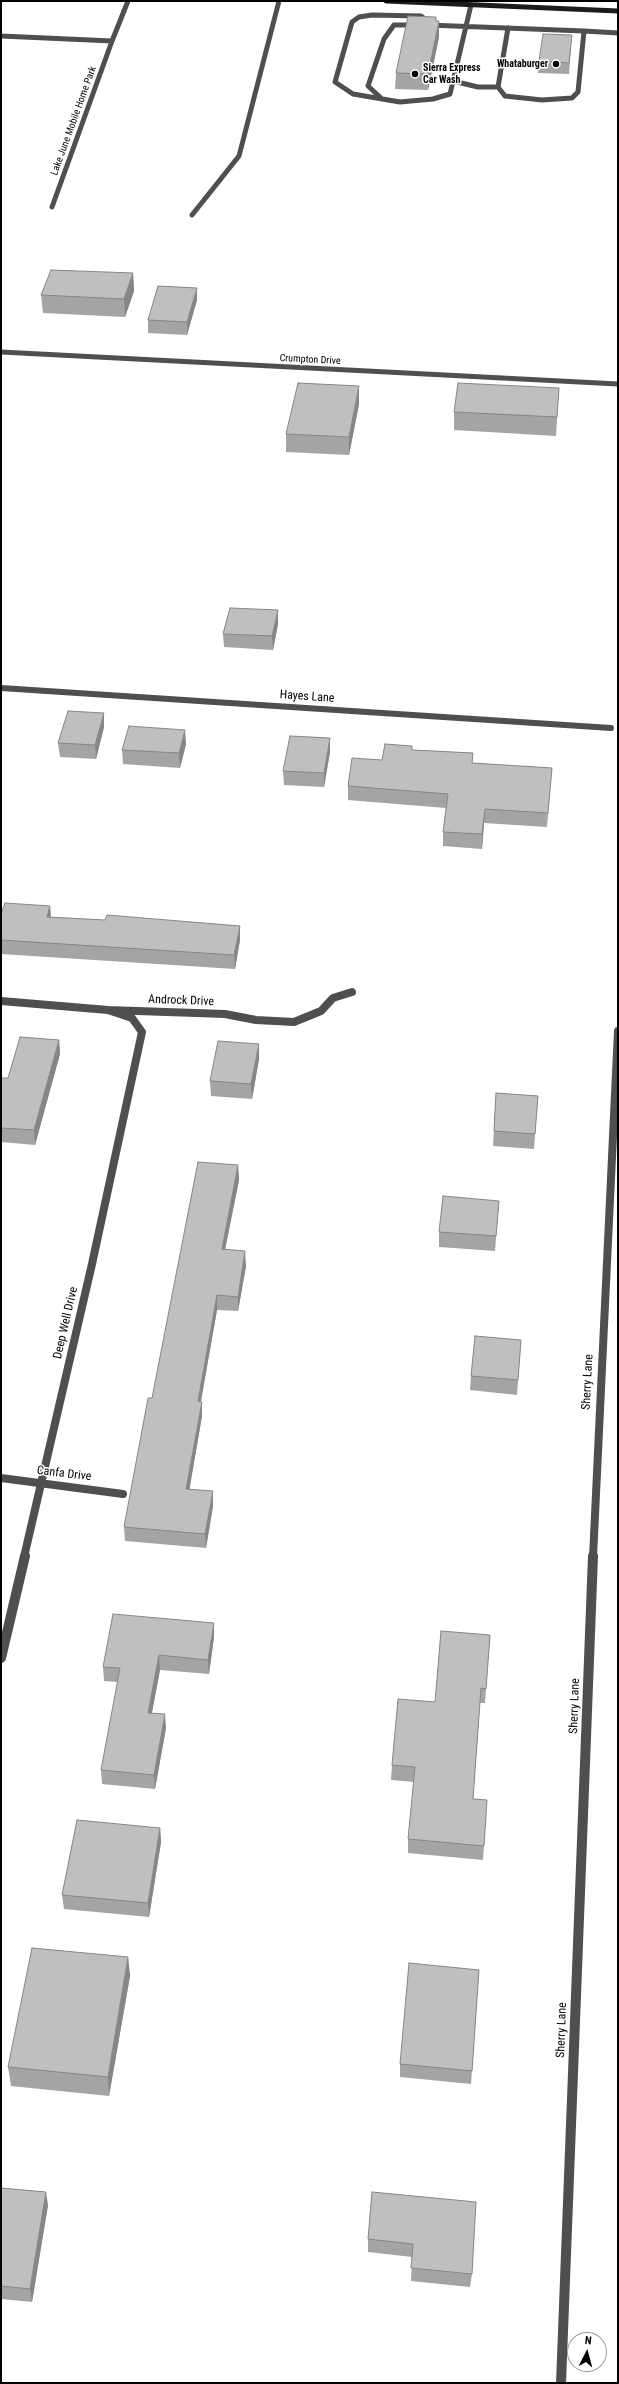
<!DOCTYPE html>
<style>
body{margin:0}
#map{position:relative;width:619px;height:2384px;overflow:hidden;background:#fff;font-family:"Roboto Condensed",sans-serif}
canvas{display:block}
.frame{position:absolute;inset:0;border:2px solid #000;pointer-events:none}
.north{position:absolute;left:567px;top:2332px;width:40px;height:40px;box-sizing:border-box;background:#fff;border:1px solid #999;border-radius:50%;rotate:6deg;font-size:11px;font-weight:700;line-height:16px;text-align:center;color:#000}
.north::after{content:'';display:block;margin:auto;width:14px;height:18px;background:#000;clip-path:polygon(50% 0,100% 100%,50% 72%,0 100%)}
</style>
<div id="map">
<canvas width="619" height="2384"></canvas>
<div class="frame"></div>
<div class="north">N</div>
</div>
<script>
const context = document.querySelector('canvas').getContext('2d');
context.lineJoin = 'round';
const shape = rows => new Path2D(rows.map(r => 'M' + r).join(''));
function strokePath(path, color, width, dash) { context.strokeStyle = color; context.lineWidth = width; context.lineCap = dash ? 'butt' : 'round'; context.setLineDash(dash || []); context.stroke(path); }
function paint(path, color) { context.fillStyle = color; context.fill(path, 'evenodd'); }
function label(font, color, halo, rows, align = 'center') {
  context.font = font + ' "Roboto Condensed",sans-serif'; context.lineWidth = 3; context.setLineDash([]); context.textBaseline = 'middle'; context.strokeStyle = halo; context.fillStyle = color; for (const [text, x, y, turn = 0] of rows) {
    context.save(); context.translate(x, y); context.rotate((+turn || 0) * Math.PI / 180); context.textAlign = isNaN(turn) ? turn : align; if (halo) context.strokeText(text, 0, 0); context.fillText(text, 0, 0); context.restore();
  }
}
strokePath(shape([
 [429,22,421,16,372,15,359,17,352,22,335,82,353,94,400,102,433,99,450,94,471,5],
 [428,25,584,31,578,92,572,98,542,100,505,96,498,87,478,87,453,81],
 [584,31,618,33],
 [498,87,508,28],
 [381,98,368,86,384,39,394,25,417,25],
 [192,215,239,156,279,1]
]), '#4f4f4f', 5);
strokePath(shape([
 [1,36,112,41,52,207],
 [112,41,128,1],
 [1,352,618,384]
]), '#4f4f4f', 5);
strokePath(shape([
 [1,688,611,728]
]), '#4f4f4f', 6);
strokePath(shape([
 [1,1001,108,1010,225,1014,256,1020,294,1022,321,1011,333,998,352,992],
 [1,1478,123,1494],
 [24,1557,92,1264,142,1032,132,1018,108,1010],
 [593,1557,618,1031]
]), '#4f4f4f', 8);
strokePath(shape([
 [1,1658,25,1556],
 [561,2383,593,1556]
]), '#4f4f4f', 10);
strokePath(shape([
 [386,1,618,11]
]), '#1c1c1c', 5);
paint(shape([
 [436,21,439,37,428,90,395,89,396,73],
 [571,47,569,74,538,73,539,61],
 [133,273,134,291,125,317,43,313,41,295],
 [197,300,187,335,148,333,148,320],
 [559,388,556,436,454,430,454,412],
 [359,404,349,455,286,452,286,434],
 [278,624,273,650,224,647,223,634],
 [104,727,96,759,60,757,58,743],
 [330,738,330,752,324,787,284,785,283,771],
 [186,744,180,768,123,764,122,750],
 [412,746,412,750,473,753,472,763,552,768,547,827,484,823,482,849,443,846,443,832,446,808,348,800,348,786,382,760],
 [50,906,51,917,105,920,240,926,240,940,235,969,1,954,1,914],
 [59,1040,60,1054,35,1145,1,1142,1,1078,8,1078],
 [259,1044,259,1059,252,1099,211,1096,210,1081],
 [496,1093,538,1096,534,1149,493,1146],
 [238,1165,239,1180,225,1250,246,1266,238,1311,217,1310,201,1402,202,1416,189,1490,213,1506,206,1548,125,1541,124,1527,152,1398],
 [499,1201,495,1251,439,1247,439,1232],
 [521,1340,517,1395,470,1390,471,1376],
 [490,1635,485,1703,480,1703,473,1799,487,1800,483,1860,408,1853,408,1839,414,1782,391,1780,392,1765,435,1702],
 [214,1637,209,1674,160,1670,152,1713,166,1728,155,1789,102,1784,101,1770,118,1682,104,1681,103,1667],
 [160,1828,161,1842,149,1917,64,1909,62,1895],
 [128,1957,130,1976,109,2096,11,2086,8,2067],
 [479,1970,471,2084,400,2077,400,2064],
 [1,2188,48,2205,32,2302,1,2299],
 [372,2192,472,2274,470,2287,411,2281,412,2257,368,2252,368,2239]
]), '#a4a4a4');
paint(shape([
 [439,21,439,37,428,90,428,74],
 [133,273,134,291,125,317,124,299],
 [197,288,197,300,187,335,187,322],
 [359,386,359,404,349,455,349,437],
 [278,610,278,624,273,650,272,636],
 [104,713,104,727,96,759,95,745],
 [185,730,186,744,180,768,179,753],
 [330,738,330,752,324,787,324,773],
 [485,809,484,823,482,849,482,834],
 [50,906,51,920,47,917],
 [240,926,240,940,235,969,234,955],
 [59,1040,60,1054,35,1145,34,1130],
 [259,1044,259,1059,252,1099,251,1084],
 [238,1165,239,1180,222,1264,222,1249],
 [245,1251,246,1266,238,1311,238,1297],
 [217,1295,217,1310,198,1416,198,1401],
 [202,1402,202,1416,187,1504,186,1489],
 [213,1491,213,1506,206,1548,205,1534],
 [214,1623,214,1637,209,1674,208,1660],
 [159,1655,160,1670,149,1727,148,1713],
 [165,1714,166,1728,155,1789,154,1775],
 [160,1828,161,1842,149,1917,148,1903],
 [128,1957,130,1976,109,2096,108,2077],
 [46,2192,48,2205,32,2302,30,2289]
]), '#868686');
const building = shape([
 [408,16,436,17,436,21,439,21,428,74,396,73,408,16],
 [543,34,572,35,569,63,539,61,543,34],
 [51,270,133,273,124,299,41,295,51,270],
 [158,286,197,288,187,322,148,320,158,286],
 [298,383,359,386,349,437,286,434,298,383],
 [458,383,559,388,557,417,454,412,458,383],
 [230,608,278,610,272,636,223,634,230,608],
 [68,711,104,713,95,745,58,743,68,711],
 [129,726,185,730,179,753,122,750,129,726],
 [290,736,330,738,324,773,283,771,290,736],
 [385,744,412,746,412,750,473,753,472,763,552,768,548,813,485,809,482,834,443,832,448,794,348,786,352,758,382,760,385,744],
 [5,903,50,906,47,917,105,920,107,915,240,926,234,955,1,940,1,914,5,903],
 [20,1037,59,1040,34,1130,1,1128,1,1078,8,1078,20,1037],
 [218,1041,259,1044,251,1084,210,1081,218,1041],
 [496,1093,538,1096,535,1134,494,1131,496,1093],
 [198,1162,238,1165,222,1249,245,1251,238,1297,217,1295,198,1401,202,1402,186,1489,213,1491,205,1534,124,1527,148,1398,152,1398,198,1162],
 [443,1196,499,1201,496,1236,439,1232,443,1196],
 [475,1336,521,1340,518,1380,471,1376,475,1336],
 [113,1614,214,1623,208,1660,159,1655,148,1713,165,1714,154,1775,101,1770,120,1668,103,1667,113,1614],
 [441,1631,490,1635,486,1689,481,1688,473,1799,487,1800,484,1846,408,1839,415,1767,392,1765,398,1699,435,1702,441,1631],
 [77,1820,160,1828,148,1903,62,1895,77,1820],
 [32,1948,128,1957,108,2077,8,2067,32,1948],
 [409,1963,479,1970,472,2071,400,2064,409,1963],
 [1,2188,46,2192,30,2289,1,2286,1,2188],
 [372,2192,476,2202,472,2274,411,2268,413,2244,368,2239,372,2192]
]);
paint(building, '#bfbfbf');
strokePath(building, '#868686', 1);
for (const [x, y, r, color] of [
 [556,64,4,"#000"],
 [415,74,4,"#000"]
]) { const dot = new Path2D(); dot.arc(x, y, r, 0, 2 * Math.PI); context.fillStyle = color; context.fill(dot); strokePath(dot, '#fff', 1.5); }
label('bold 10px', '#000', '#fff', [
 ["Whataburger",548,64],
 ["Sierra Express",423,68,"left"],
 ["Car Wash",423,80,"left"]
], 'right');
label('10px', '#000', '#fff', [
 ["Lake June Mobile Home Park",74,121,-70],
 ["Crumpton Drive",310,360,3]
]);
label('12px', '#000', '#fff', [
 ["Hayes Lane",307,697,4],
 ["Androck Drive",181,1001,2],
 ["Deep Well Drive",66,1323,-77],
 ["Sherry Lane",588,1382,-87],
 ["Canfa Drive",64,1474,7],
 ["Sherry Lane",575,1706,-88],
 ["Sherry Lane",562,2030,-88]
]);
</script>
